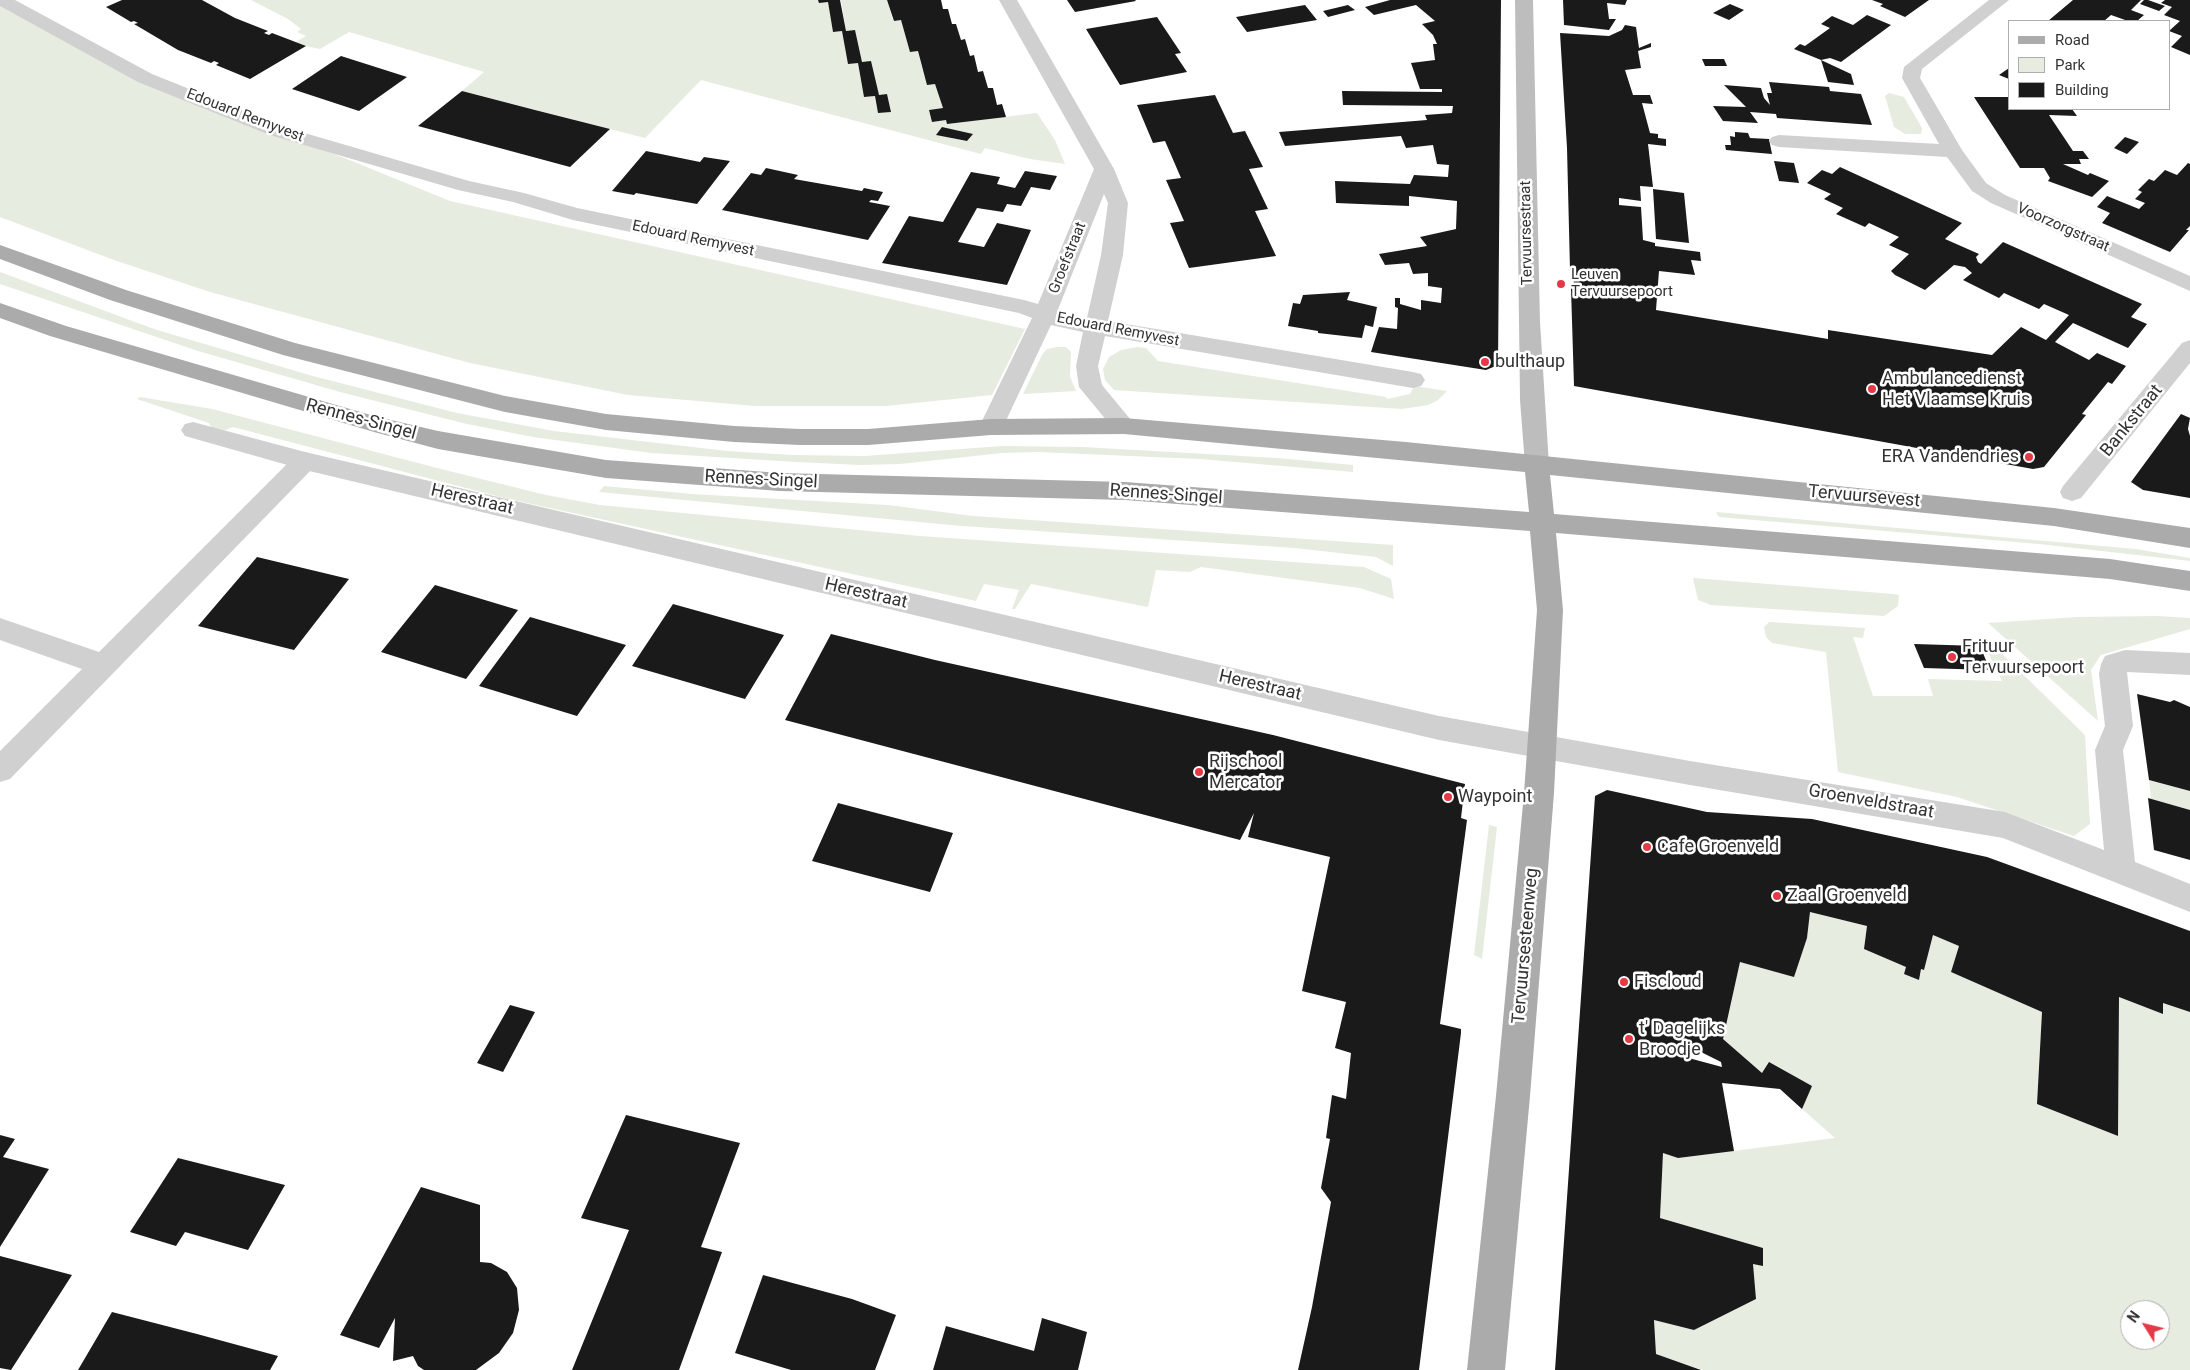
<!DOCTYPE html>
<style>
body{margin:0}
#map{position:relative;width:2190px;height:1370px;overflow:hidden;background:#fff;font-family:Roboto,sans-serif}
canvas{display:block}
.legend{position:absolute;left:2008px;top:20px;width:162px;height:90px;box-sizing:border-box;background:#fff;border:1px solid #adadad;margin:0;padding:6px 9px;list-style:none;font-size:15px;color:#333}
.legend li{display:flex;align-items:center;gap:10px;height:25px}
.legend b{width:25px;border:1px solid #adadad}
.north{position:absolute;left:2120px;top:1300px;width:50px;height:50px;box-sizing:border-box;background:#fff;border:1px solid #adadad;border-radius:50%;rotate:306deg;font-size:14px;font-weight:700;line-height:20px;text-align:center;color:#333}
.north::after{content:'';display:block;margin:auto;width:18px;height:22px;background:#e63946;clip-path:polygon(50% 0,100% 100%,50% 72%,0 100%)}
</style>
<div id="map">
<canvas width="2190" height="1370"></canvas>
<ul class="legend">
<li><b style="height:6px;background:#ababab"></b>Road</li>
<li><b style="height:14px;background:#e6ecdf"></b>Park</li>
<li><b style="height:14px;background:#1a1a1a"></b>Building</li>
</ul>
<div class="north">N</div>
</div>
<script>
const context = document.querySelector('canvas').getContext('2d');
context.lineJoin = 'round';
function paint(path, color) { context.fillStyle = color; context.fill(path, 'evenodd'); }
const shape = rows => new Path2D(rows.map(r => 'M' + r).join(''));
function strokePath(path, color, width, dash) { context.strokeStyle = color; context.lineWidth = width; context.lineCap = dash ? 'butt' : 'round'; context.setLineDash(dash || []); context.stroke(path); }
function label(font, color, halo, rows, align = 'center') {
  context.font = font + ' Roboto,sans-serif'; context.lineWidth = 5; context.setLineDash([]); context.textBaseline = 'middle'; context.strokeStyle = halo; context.fillStyle = color; for (const [text, x, y, turn = 0] of rows) {
    context.save(); context.translate(x, y); context.rotate((+turn || 0) * Math.PI / 180); context.textAlign = isNaN(turn) ? turn : align; if (halo) context.strokeText(text, 0, 0); context.fillText(text, 0, 0); context.restore();
  }
}
paint(shape([
 [0,0,202,100,450,201,1025,329,992,395,886,406,756,406,628,395,470,363,210,292,114,260,0,217],
 [251,0,818,0,828,2,833,32,842,31,858,63,864,97,875,96,878,113,891,112,887,94,879,95,862,62,855,30,846,31,841,0,830,0,887,0,893,21,901,20,910,52,918,51,922,68,935,84,943,108,929,110,932,122,946,120,947,124,1037,113,1055,140,1065,164,1030,159,985,148,981,154,701,80,645,138,462,91,484,72,349,32,320,49,306,46,296,42,306,36,297,32,301,29,288,19],
 [942,127,972,134,966,141,937,135],
 [1889,93,1904,97,1922,128,1921,134,1905,134,1894,127,1885,96],
 [0,272,154,329,309,375,457,413,554,431,727,451,792,455,865,456,1002,446,1083,447,1277,458,1353,465,1353,472,1200,459,1038,452,1002,453,900,464,860,465,796,462,651,453,533,437,467,424,340,392,198,351,0,284],
 [1057,347,1066,347,1071,352,1070,377,1076,391,1023,394,1042,355,1047,349],
 [1137,347,1146,348,1158,361,1386,397,1387,399,1410,394,1414,386,1447,391,1438,400,1428,405,1402,409,1114,390,1105,380,1103,369,1109,357,1121,350],
 [140,397,212,409,437,468,546,495,600,505,920,536,1364,567,1391,579,1394,599,1360,588,1201,567,1190,572,1156,570,1148,607,1031,584,1015,609,1012,609,1019,590,984,584,976,601,504,498,233,427,220,432,212,429,209,423,137,399],
 [604,486,692,494,888,505,973,516,1393,545,1393,566,1376,557,1294,548,962,526,599,492],
 [1716,512,2136,549,2190,558,2190,561,2039,544,1719,517],
 [1693,578,1893,594,1899,595,1898,606,1884,616,1711,605,1698,600],
 [2157,616,2190,618,2190,629,2101,655,2091,670,2098,721,1988,623,2078,617],
 [1769,622,1865,628,1863,638,1853,637,1873,696,1933,696,1928,679,2002,681,1985,646,1993,645,2085,735,2090,824,2074,836,1957,797,1838,772,1826,652,1772,643,1766,637,1764,627],
 [2149,780,2190,791,2190,810,2151,799],
 [1489,825,1497,827,1482,959,1474,955],
 [1810,912,1867,926,1864,949,1906,967,1904,974,1919,980,1921,969,1924,970,1933,935,1959,946,1951,972,2042,1012,2037,1104,2118,1136,2119,997,2163,1014,2163,1003,2190,1012,2190,1370,1703,1370,1656,1354,1654,1320,1694,1330,1756,1299,1753,1264,1763,1265,1763,1248,1660,1218,1663,1153,1679,1158,1835,1138,1723,1039,1740,962,1794,976,1807,938],
 [2130,1310,2160,1310,2160,1340,2130,1340]
]), '#e6ecdf');
paint(shape([
 [122,0,202,0,235,18,268,31,264,33,269,35,272,33,306,46,250,79,216,65,219,63,214,61,211,63,178,50,134,24,138,23,134,21,131,22,106,7],
 [818,0,840,0,846,31,855,30,862,62,871,61,879,95,887,94,891,112,878,113,875,96,864,97,858,63,848,64,842,31,833,32,828,2,819,3],
 [887,0,941,0,943,9,948,9,952,24,956,24,961,40,965,39,970,56,974,55,978,72,983,71,988,88,993,88,997,105,1002,104,1006,117,947,124,946,120,932,122,929,110,943,108,935,84,927,85,918,51,910,52,901,20,894,21],
 [1067,0,1135,0,1136,1,1075,12],
 [1390,0,1501,0,1498,365,1486,370,1371,352,1379,327,1397,329,1398,308,1395,307,1395,298,1400,298,1400,304,1421,310,1421,300,1441,303,1442,288,1428,286,1428,273,1413,274,1409,263,1385,265,1379,254,1427,246,1420,237,1456,229,1457,201,1409,196,1409,206,1336,203,1335,181,1410,184,1414,175,1448,177,1449,165,1437,164,1433,145,1406,148,1401,136,1285,146,1279,132,1427,120,1425,115,1452,113,1453,106,1343,105,1342,91,1442,92,1442,89,1420,89,1411,63,1435,60,1433,44,1437,44,1433,35,1422,24,1435,21,1416,5,1374,15,1365,7],
 [1563,0,1627,0,1625,5,1607,3,1609,19,1616,19,1609,30,1564,25],
 [1872,0,1929,0,1905,17,1880,6,1883,4],
 [2073,0,2141,0,2131,10,2144,15,2137,21,2128,21,2111,15,2104,21,2048,21],
 [2144,0,2148,0,2165,6,2159,11,2140,4],
 [2165,0,2190,0,2190,55,2171,47,2182,36,2169,31,2180,21,2164,15,2172,7,2161,3],
 [1730,4,1744,10,1729,20,1713,13],
 [1305,5,1317,20,1247,32,1236,17],
 [1348,5,1355,10,1328,17,1323,11],
 [1867,15,1891,25,1841,62,1830,58,1821,60,1851,74,1854,85,1828,82,1821,60,1794,49,1800,44,1805,46,1830,28,1821,24,1832,16,1853,25],
 [1157,17,1181,53,1175,54,1187,72,1120,85,1086,29],
 [1625,25,1636,27,1639,48,1651,43,1651,47,1638,51,1641,68,1625,70,1633,95,1650,95,1653,104,1642,103,1650,133,1658,134,1658,138,1666,139,1666,146,1648,144,1653,187,1640,186,1641,201,1619,198,1619,205,1641,207,1643,240,1655,243,1655,246,1700,252,1701,261,1691,260,1695,275,1659,271,1656,310,1828,339,1828,330,1992,355,2021,327,2046,340,2069,315,2044,304,2039,309,2004,293,1999,298,1963,280,1972,273,1965,267,1954,265,1925,290,1895,275,1891,271,1909,254,1889,245,1899,237,1869,223,1865,227,1836,214,1843,208,1824,199,1831,194,1807,183,1822,170,1832,174,1840,167,1962,223,1945,239,1979,254,1976,257,1978,262,1981,264,2003,242,2142,304,2131,317,2147,324,2128,348,2073,323,2055,342,2089,360,2097,353,2126,366,2112,384,2108,382,2082,414,2086,415,2044,467,2033,469,1574,386,1571,288,1574,288,1573,270,1570,270,1567,148,1560,33,1609,36,1622,30],
 [341,56,407,77,359,111,292,89],
 [1702,59,1724,59,1727,66,1705,66],
 [2009,68,2009,79,1999,75],
 [1769,82,1829,87,1830,91,1861,94,1872,125,1777,118,1776,114,1750,112,1758,123,1723,121,1713,106,1746,107,1724,85,1761,88,1764,98,1770,105,1767,93,1772,93],
 [462,91,535,110,610,129,570,167,418,126],
 [1215,95,1233,133,1245,131,1263,167,1249,169,1268,209,1255,211,1276,256,1189,268,1170,223,1184,221,1166,180,1181,178,1165,141,1153,143,1137,105],
 [1974,97,2009,97,2009,109,2072,109,2077,116,2049,115,2073,151,2083,151,2089,159,2079,159,2081,164,2063,164,2088,175,2090,173,2109,181,2092,197,2048,181,2050,178,2044,168,2020,168],
 [942,127,973,134,967,141,936,135],
 [1735,132,1748,133,1750,138,1769,139,1772,154,1726,150,1725,145,1731,145,1730,136,1735,137],
 [2125,137,2139,142,2127,154,2114,148],
 [646,151,700,162,704,157,730,161,697,204,636,193,634,195,612,191],
 [1774,161,1794,163,1799,183,1779,181],
 [2188,163,2190,164,2190,226,2186,230,2189,230,2170,252,2102,223,2110,213,2097,207,2107,196,2139,209,2145,203,2135,199,2142,192,2138,190,2149,179,2154,181,2165,170,2177,175],
 [766,168,798,175,794,179,862,191,864,188,883,192,878,201,871,200,869,202,890,206,868,240,722,210,751,173,761,175],
 [1025,171,1057,176,1050,190,1031,187,1021,206,1007,204,1003,212,977,208,958,242,984,247,997,223,1031,230,1007,285,882,263,909,216,943,222,971,172,1000,177,997,184,1015,188],
 [1653,189,1684,193,1689,243,1656,239],
 [1350,292,1347,300,1377,307,1373,327,1365,325,1362,338,1318,333,1318,331,1288,326,1293,303,1300,304,1303,295],
 [2181,414,2190,418,2188,429,2190,436,2190,498,2143,490,2131,482],
 [257,557,349,579,294,650,198,626],
 [435,585,518,610,466,679,381,652],
 [673,604,784,635,745,699,632,666],
 [530,617,626,645,577,716,479,686],
 [831,634,935,660,1273,735,1465,784,1461,818,1467,820,1440,1024,1461,1029,1461,1033,1419,1370,1298,1370,1312,1307,1331,1202,1321,1188,1330,1139,1326,1138,1332,1095,1346,1099,1351,1053,1335,1048,1346,1002,1302,991,1330,857,1248,837,1254,813,1240,840,785,720],
 [1914,644,1980,646,1990,670,1924,668],
 [2137,694,2170,702,2174,700,2190,707,2190,791,2149,780],
 [1607,790,1707,812,1812,819,1987,857,2190,931,2190,1012,2163,1003,2163,1014,2119,997,2118,1136,2037,1104,2042,1012,1951,972,1959,946,1933,935,1924,970,1921,969,1919,980,1904,974,1906,967,1864,949,1867,926,1810,912,1807,938,1794,977,1740,962,1723,1039,1762,1073,1769,1062,1812,1086,1802,1109,1780,1089,1722,1083,1734,1151,1678,1158,1663,1153,1660,1218,1763,1248,1763,1266,1753,1264,1756,1299,1694,1330,1654,1320,1656,1354,1701,1370,1555,1370,1595,796],
 [1687,1045,1721,1062,1722,1067,1685,1057],
 [2148,798,2190,810,2190,860,2154,850],
 [838,803,953,833,930,892,812,861],
 [510,1005,535,1012,503,1072,477,1063],
 [626,1115,740,1143,701,1247,722,1252,679,1370,572,1370,629,1230,581,1218],
 [0,1135,15,1139,3,1157,49,1169,0,1247],
 [178,1158,285,1185,248,1250,185,1232,176,1246,130,1232],
 [421,1187,480,1205,480,1262,491,1263,507,1272,517,1288,519,1310,513,1333,499,1353,476,1370,424,1370,418,1366,413,1356,393,1361,395,1318,379,1348,340,1335],
 [0,1256,72,1275,11,1370,0,1368],
 [763,1275,852,1299,896,1315,875,1370,791,1370,735,1353],
 [112,1312,197,1334,278,1356,270,1370,78,1370],
 [1042,1318,1087,1332,1078,1370,933,1370,946,1326,1034,1351]
]), '#1a1a1a');
paint(shape([
 [305,452,314,455,317,461,314,467,10,779,0,782,0,751,82,669,0,640,0,618,99,652,296,455,305,452]
]), '#d0d0d0');
paint(shape([
 [0,0,15,0,152,74,284,127,469,181,524,193,577,208,1024,300,1038,304,1094,169,999,0,1017,0,1114,169,1128,203,1123,255,1108,321,1413,372,1421,374,1425,380,1421,386,1413,388,1105,336,1098,366,1102,385,1136,426,1132,432,1124,434,1116,432,1079,387,1076,366,1083,332,1051,325,1003,427,999,433,991,435,983,433,979,427,1032,318,1019,313,573,220,513,202,458,190,270,135,138,82,0,6,0,0],
 [1104,194,1108,203,1101,255,1087,318,1065,314,1057,312,1104,194],
 [1989,0,2009,0,1922,69,1920,78,1962,150,1986,183,2005,195,2190,276,2190,291,1991,203,1972,191,1947,157,1779,147,1772,145,1769,141,1772,137,1779,135,1939,144,1902,78,1904,67,1989,0],
 [2190,340,2190,363,2081,498,2072,501,2063,498,2060,492,2063,486,2182,343,2190,340],
 [193,422,305,452,1439,716,1690,761,2005,812,2104,850,2095,750,2105,726,2099,674,2101,664,2105,656,2125,650,2190,653,2190,675,2127,672,2133,726,2123,750,2135,862,2190,884,2190,912,2003,838,1690,785,1439,740,305,470,185,436,181,430,185,424,193,422]
]), '#d0d0d0');
paint(shape([
 [1515,0,1533,0,1540,322,1549,465,1546,471,1537,474,1528,471,1525,465,1520,400,1515,0]
]), '#bdbdbd');
paint(shape([
 [0,245,126,290,295,343,505,396,606,414,734,426,800,429,868,429,991,419,1124,418,1406,442,2054,508,2190,528,2190,548,2054,526,1550,475,1554,514,2110,559,2190,571,2190,591,2110,579,1556,533,1563,610,1554,793,1530,1096,1505,1370,1467,1370,1496,1096,1524,793,1537,610,1530,531,1125,500,780,491,606,478,438,449,374,432,50,336,0,318,0,303,66,326,374,416,438,431,606,460,780,473,1125,482,1529,512,1525,472,1124,434,991,435,868,445,800,445,734,442,606,430,505,412,283,355,110,300,0,259,0,245]
]), '#ababab');
for (const [x, y, r, color] of [
 [1561,284,5,"#e63946"],
 [1485,362,5,"#e63946"],
 [1872,389,5,"#e63946"],
 [2029,457,5,"#e63946"],
 [1952,657,5,"#e63946"],
 [1199,772,5,"#e63946"],
 [1448,797,5,"#e63946"],
 [1647,847,5,"#e63946"],
 [1777,896,5,"#e63946"],
 [1624,982,5,"#e63946"],
 [1629,1039,5,"#e63946"]
]) { const dot = new Path2D(); dot.arc(x, y, r, 0, 2 * Math.PI); context.fillStyle = color; context.fill(dot); strokePath(dot, '#fff', 2); }
label('15px', '#333', '#fff', [
 ["Edouard Remyvest",245,116,21],
 ["Voorzorgstraat",2063,228,24],
 ["Tervuursestraat",1527,233,-91],
 ["Edouard Remyvest",693,239,12],
 ["Groefstraat",1068,258,-68],
 ["Edouard Remyvest",1118,330,11]
]);
label('15px', '#333', '#fff', [
 ["Leuven",1571,275],
 ["Tervuursepoort",1571,292]
], 'left');
label('18px', '#333', '#fff', [
 ["bulthaup",1495,362],
 ["Ambulancedienst",1882,379],
 ["Het Vlaamse Kruis",1882,400],
 ["ERA Vandendries",2019,457,"right"],
 ["Frituur",1962,647],
 ["Tervuursepoort",1962,668],
 ["Rijschool",1209,762],
 ["Mercator",1209,783],
 ["Waypoint",1458,797],
 ["Cafe Groenveld",1657,847],
 ["Zaal Groenveld",1787,896],
 ["Fiscloud",1634,982],
 ["t' Dagelijks",1639,1029],
 ["Broodje",1639,1050]
], 'left');
label('18px', '#333', '#fff', [
 ["Rennes-Singel",361,420,15],
 ["Bankstraat",2132,421,-51],
 ["Rennes-Singel",761,480,3],
 ["Rennes-Singel",1166,495,4],
 ["Tervuursevest",1864,497,5],
 ["Herestraat",472,500,13],
 ["Herestraat",866,594,13],
 ["Herestraat",1260,686,13],
 ["Groenveldstraat",1871,802,10],
 ["Tervuursesteenweg",1526,946,-85]
]);
</script>
